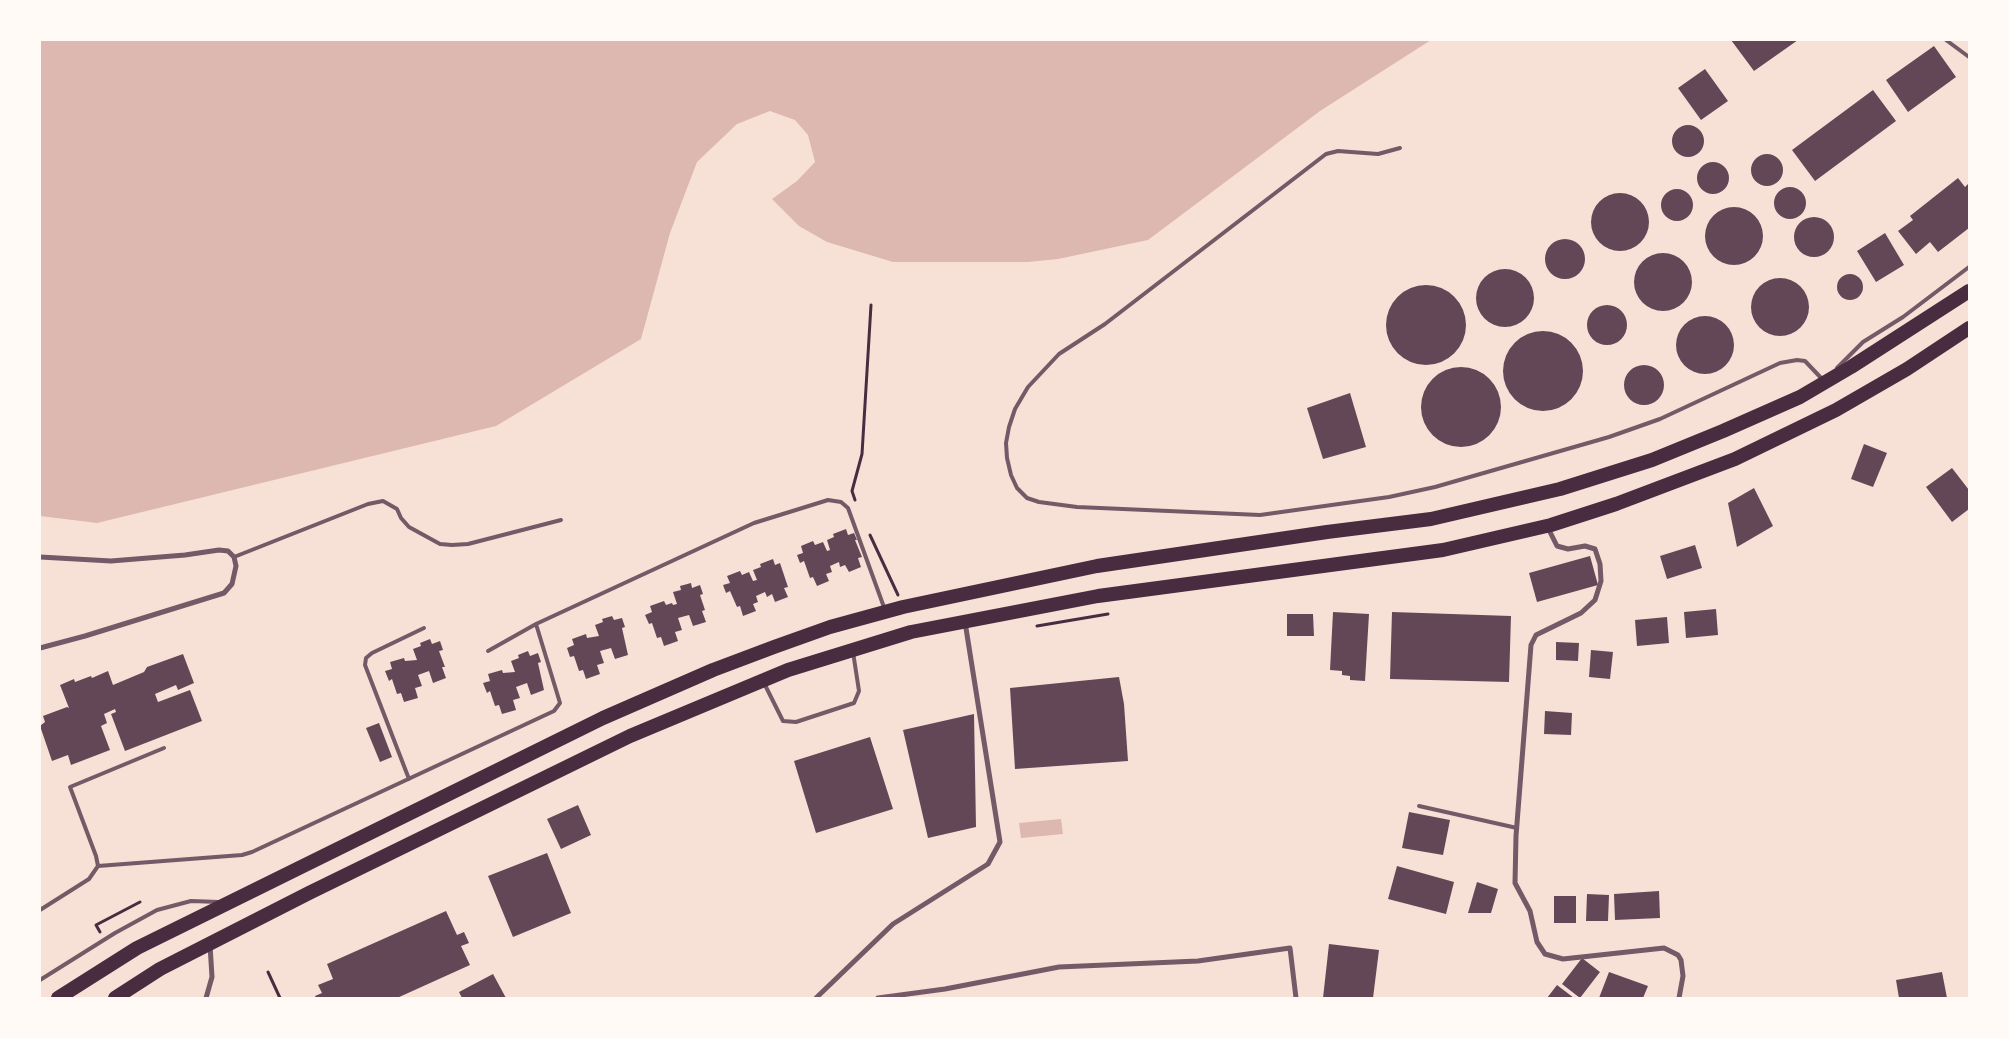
<!DOCTYPE html>
<style>
body{margin:0}
#map{position:relative;width:2009px;height:1038px;overflow:hidden;background:#f7e1d7;font-family:Raleway,sans-serif}
canvas{display:block}
.frame{position:absolute;inset:0;border:41px solid #fffaf5;pointer-events:none}
</style>
<div id="map">
<canvas width="2009" height="1038"></canvas>
<div class="frame"></div>
</div>
<script>
const context = document.querySelector('canvas').getContext('2d');
context.lineJoin = 'round';
function paint(path, color) { context.fillStyle = color; context.fill(path, 'evenodd'); }
const shape = rows => new Path2D(rows.map(r => 'M' + r).join(''));
function strokePath(path, color, width, dash) { context.strokeStyle = color; context.lineWidth = width; context.lineCap = dash ? 'butt' : 'round'; context.setLineDash(dash || []); context.stroke(path); }
paint(shape([
 [40,40,1431,40,1320,111,1148,240,1058,259,1028,262,893,262,827,242,799,226,772,199,797,181,815,162,808,135,795,120,770,111,737,124,697,162,670,233,641,339,496,426,97,523,40,516],
 [1061,819,1063,834,1021,838,1019,823]
]), '#dcb8b0');
paint(shape([
 [1731,40,1798,40,1754,71],
 [1934,46,1956,77,1908,112,1886,80],
 [1705,69,1728,101,1701,120,1678,88],
 [1873,90,1896,121,1815,181,1792,150],
 '1672 141a16 16 0 1 1 32 0a16 16 0 1 1-32 0Z',
 '1751 170a16 16 0 1 1 32 0a16 16 0 1 1-32 0Z',
 '1697 178a16 16 0 1 1 32 0a16 16 0 1 1-32 0Z',
 [1958,178,1965,187,1969,183,1969,228,1938,252,1930,242,1916,254,1898,231,1913,220,1910,216],
 '1774 203a16 16 0 1 1 32 0a16 16 0 1 1-32 0Z',
 '1661 205a16 16 0 1 1 32 0a16 16 0 1 1-32 0Z',
 '1591 222a29 29 0 1 1 58 0a29 29 0 1 1-58 0Z',
 '1705 236a29 29 0 1 1 58 0a29 29 0 1 1-58 0Z',
 '1794 237a20 20 0 1 1 40 0a20 20 0 1 1-40 0Z',
 [1885,233,1904,265,1876,282,1857,251],
 '1545 259a20 20 0 1 1 40 0a20 20 0 1 1-40 0Z',
 '1634 282a29 29 0 1 1 58 0a29 29 0 1 1-58 0Z',
 '1476 298a29 29 0 1 1 58 0a29 29 0 1 1-58 0Z',
 '1837 287a13 13 0 1 1 26 0a13 13 0 1 1-26 0Z',
 '1751 307a29 29 0 1 1 58 0a29 29 0 1 1-58 0Z',
 '1386 325a40 40 0 1 1 80 0a40 40 0 1 1-80 0Z',
 '1587 325a20 20 0 1 1 40 0a20 20 0 1 1-40 0Z',
 '1676 345a29 29 0 1 1 58 0a29 29 0 1 1-58 0Z',
 '1503 371a40 40 0 1 1 80 0a40 40 0 1 1-80 0Z',
 '1624 385a20 20 0 1 1 40 0a20 20 0 1 1-40 0Z',
 '1421 407a40 40 0 1 1 80 0a40 40 0 1 1-80 0Z',
 [1350,393,1366,447,1323,459,1307,408],
 [1864,444,1887,453,1873,487,1851,479],
 [1952,468,1969,490,1969,509,1952,522,1926,487],
 [1754,488,1773,526,1737,547,1728,503],
 [846,529,848,535,854,533,857,540,855,540,862,557,858,558,861,567,849,572,845,565,840,567,839,562,830,566,832,572,826,574,829,581,817,586,813,577,810,578,804,561,800,563,797,555,803,553,801,546,813,541,815,545,823,542,827,551,830,550,827,540,834,537,833,534],
 [1695,545,1702,568,1667,579,1660,556],
 [1590,556,1598,585,1537,602,1529,573],
 [773,559,775,565,780,563,788,587,784,588,788,597,775,602,772,594,767,597,765,592,756,596,758,602,753,604,756,611,743,616,740,606,737,607,730,591,726,593,723,585,730,583,727,576,740,571,742,575,749,572,753,581,757,580,753,570,761,567,760,564],
 [691,583,692,588,700,585,703,594,700,595,705,610,702,611,706,622,693,626,689,615,678,618,682,630,675,632,678,641,664,646,661,637,657,638,652,623,649,624,645,615,652,612,650,606,664,601,666,605,672,603,673,605,677,604,673,592,681,590,680,586],
 [1716,609,1718,635,1686,638,1684,612],
 [1333,612,1369,614,1365,681,1350,680,1350,676,1342,675,1342,671,1330,670],
 [1392,612,1511,616,1509,682,1390,679],
 [1287,614,1313,614,1314,636,1287,636],
 [612,616,614,620,622,618,625,627,622,628,628,655,615,659,611,648,600,651,604,663,597,665,600,674,586,679,583,670,579,671,574,656,570,657,567,648,574,645,572,639,586,634,587,638,599,636,595,625,603,622,602,619],
 [1667,617,1669,643,1637,646,1635,620],
 [430,639,432,644,440,641,443,650,439,651,445,667,442,667,446,678,433,683,429,671,418,675,422,686,415,688,418,698,404,702,401,693,397,694,392,679,389,681,385,671,392,669,390,662,404,658,405,661,417,660,413,649,421,646,420,643],
 [1556,642,1579,643,1578,661,1556,660],
 [1591,650,1613,652,1610,679,1589,677],
 [528,651,530,656,538,653,541,662,538,663,544,690,531,695,527,683,516,687,520,698,513,700,516,710,502,714,499,705,495,706,490,691,487,693,483,683,490,681,488,674,502,670,503,673,515,672,511,661,519,658,518,655],
 [183,654,194,683,178,690,176,685,155,694,158,702,190,690,202,721,125,751,111,714,116,712,115,709,104,714,107,723,101,726,110,750,71,765,68,755,52,761,40,726,45,722,43,716,67,707,69,708,60,685,74,679,75,682,91,676,92,678,108,671,113,685,144,672,147,667],
 [1119,677,1124,704,1128,761,1015,769,1010,688],
 [1545,711,1572,713,1571,735,1544,734],
 [974,714,976,827,928,838,903,730],
 [379,723,392,757,380,762,366,728],
 [870,737,893,809,816,833,794,761],
 [578,805,591,835,561,849,547,819],
 [1409,812,1450,820,1443,855,1402,848],
 [547,853,571,913,513,937,488,876],
 [1397,866,1454,882,1446,914,1388,899],
 [1477,882,1498,889,1491,913,1468,913],
 [1659,891,1660,918,1615,920,1614,894],
 [1587,894,1609,895,1608,921,1586,921],
 [1554,896,1576,896,1576,923,1554,923],
 [446,911,457,935,464,932,469,943,461,946,470,965,397,998,316,998,315,996,322,993,318,985,333,979,327,964],
 [1329,944,1379,950,1373,998,1323,998],
 [1582,958,1600,972,1580,998,1562,984],
 [1609,972,1648,986,1643,998,1599,998],
 [1942,972,1947,998,1899,998,1896,980],
 [493,974,506,998,462,998,459,992],
 [1557,985,1574,998,1547,998]
]), '#644757');
strokePath(shape([
 [855,500,852,491,862,454,871,305],
 [870,535,898,595],
 [1037,626,1108,614],
 [100,932,96,925,140,902],
 [268,972,280,998]
]), '#4a2c40', 3);
strokePath(shape([
 [1946,40,1969,57],
 [1400,148,1378,154,1338,151,1326,154,1105,324,1059,354,1028,387,1015,409,1009,427,1006,443,1007,458,1011,475,1017,488,1027,498,1039,502,1077,507,1260,515,1389,497,1435,487,1609,437,1660,419,1780,363,1797,360,1805,361,1824,381],
 [1837,368,1863,342,1903,317,1969,267],
 [234,557,368,504,383,501,397,509,401,518,409,527,440,544,452,545,468,544,561,520],
 [488,651,536,624,754,523,828,500,841,502,848,508,885,610],
 [764,683,783,721,796,722,854,703,859,691,853,652],
 [409,779,365,665,366,658,372,653,424,628],
 [1419,806,1517,828],
 [98,866,96,856,70,787,164,748],
 [40,910,89,879,98,866,242,855,252,852,554,711,560,703,536,624],
 [40,980,115,933,157,910,191,901,219,902]
]), '#755966', 4);
strokePath(shape([
 [1547,526,1557,546,1568,549,1585,546,1595,549,1600,564,1601,581,1595,600,1581,613,1536,635,1531,645,1516,836,1515,883,1530,911,1537,942,1545,954,1563,959,1664,948,1678,955,1681,960,1683,976,1679,998],
 [40,557,111,561,185,555,219,550,228,551,234,557,236,566,232,584,224,593,85,636,40,648],
 [206,998,212,977,210,945],
 [816,998,893,924,988,864,1000,842,965,622],
 [878,998,945,989,1059,967,1198,961,1290,948,1296,998]
]), '#755966', 5);
strokePath(shape([
 [58,998,137,948,603,718,713,670,774,647,830,627,903,607,1097,566,1327,532,1431,519,1560,489,1652,460,1723,431,1800,397,1851,367,1969,291],
 [115,998,160,969,309,893,630,736,788,670,911,632,1098,596,1443,550,1551,525,1616,504,1735,459,1836,410,1907,369,1969,328]
]), '#4a2c40', 14);
</script>
